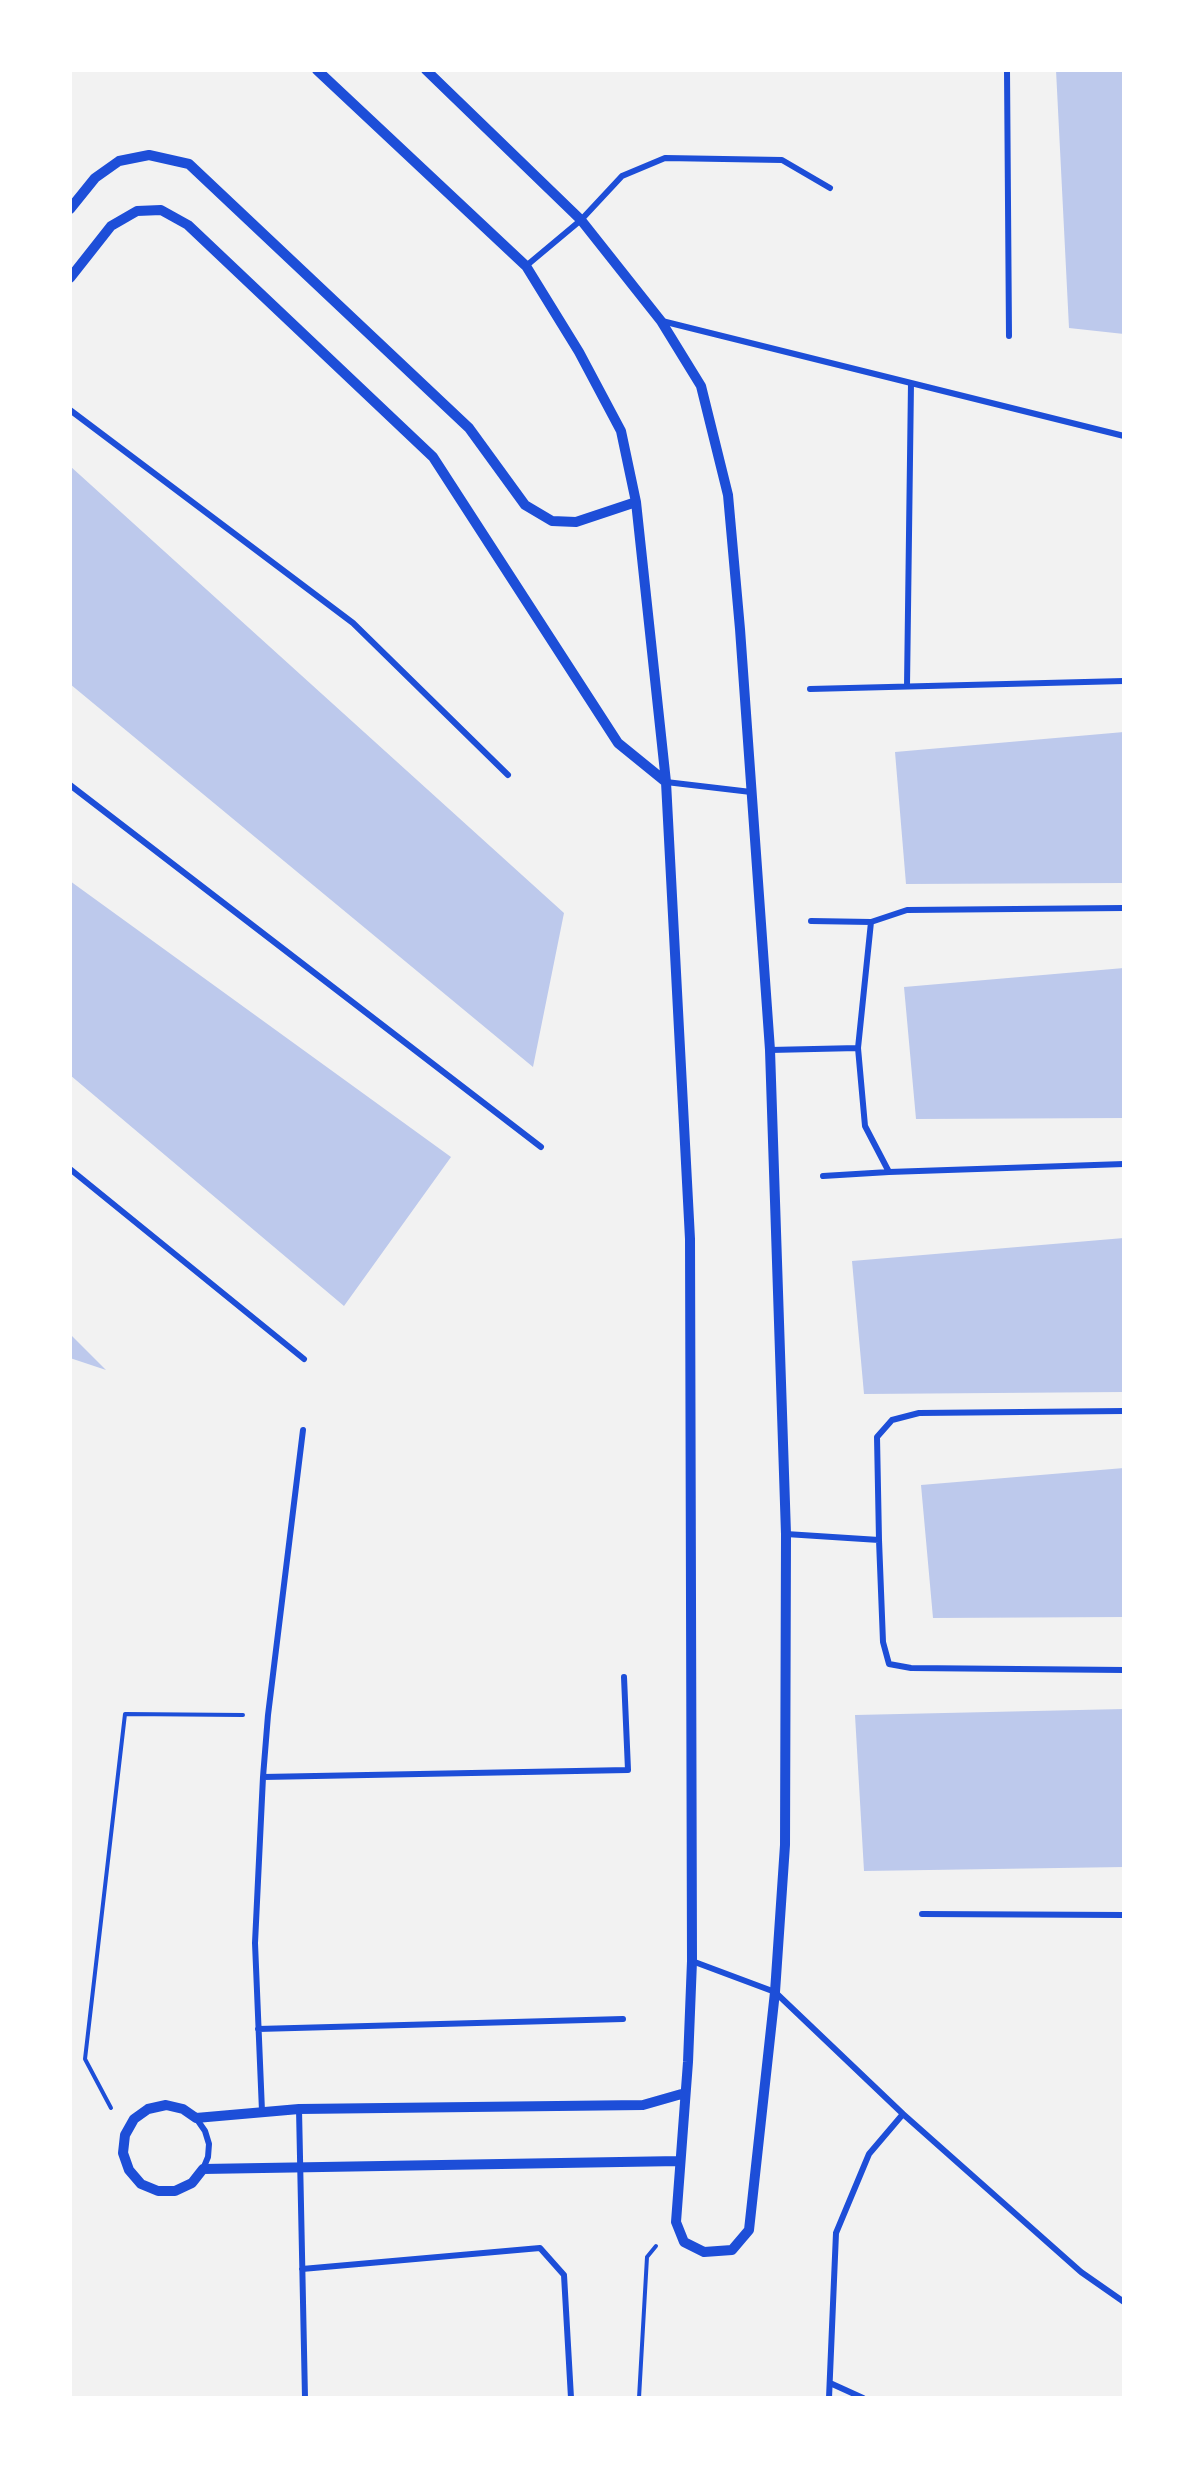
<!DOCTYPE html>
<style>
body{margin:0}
#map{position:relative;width:1194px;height:2468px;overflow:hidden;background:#f2f2f2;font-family:Ubuntu,sans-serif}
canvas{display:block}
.frame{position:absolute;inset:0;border:72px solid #fff;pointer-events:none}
</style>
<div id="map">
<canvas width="1194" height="2468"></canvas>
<div class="frame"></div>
</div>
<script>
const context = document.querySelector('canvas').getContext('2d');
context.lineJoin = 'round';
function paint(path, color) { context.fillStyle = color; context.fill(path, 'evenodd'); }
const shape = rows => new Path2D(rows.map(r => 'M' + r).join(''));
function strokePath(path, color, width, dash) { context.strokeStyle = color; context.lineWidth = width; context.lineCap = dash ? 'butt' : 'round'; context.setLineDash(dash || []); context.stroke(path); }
paint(shape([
 [1056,70,1124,70,1124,334,1069,328],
 [70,466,564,913,533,1067,70,684],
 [1124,732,1124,883,906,884,895,752],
 [70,881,451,1157,344,1306,70,1075],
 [1124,968,1124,1118,916,1119,904,987],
 [1124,1238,1124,1392,864,1394,852,1261],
 [70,1334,106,1370,70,1358],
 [1124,1468,1124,1617,933,1618,921,1485],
 [1124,1709,1124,1867,864,1871,855,1715]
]), '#bdc9ec');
strokePath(shape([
 [111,2108,85,2059,125,1714,243,1715],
 [639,2398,647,2257,656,2246]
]), '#1d4ed8', 4);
strokePath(shape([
 [1007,70,1009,336],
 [526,266,581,220,622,176,665,158,782,160,830,188],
 [662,321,1124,436],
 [70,410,353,623,508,775],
 [907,686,911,383],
 [810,689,1124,681],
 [666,782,751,792],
 [70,785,541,1147],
 [1124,908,907,910,871,922,858,1048,865,1126,889,1172,1124,1164],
 [811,921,871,922],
 [770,1050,858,1048],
 [70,1169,304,1359],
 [823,1176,889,1172],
 [786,1534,879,1540,877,1437,892,1420,919,1413,1124,1411],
 [879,1540,883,1642,889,1664,911,1668,1124,1670],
 [263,1777,628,1770,624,1677],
 [922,1914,1124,1915],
 [692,1961,775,1992,903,2114,1081,2272,1124,2302],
 [258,2029,623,2019],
 [299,2109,305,2398],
 [262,2111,255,1943,263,1777,268,1715,303,1430],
 [196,2118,205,2131,209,2144,208,2157,203,2169],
 [302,2269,540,2248,564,2275,571,2398],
 [830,2383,863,2398],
 [829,2398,836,2233,869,2154,903,2114]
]), '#1d4ed8', 6);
strokePath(shape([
 [317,70,526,266,579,352,621,431,636,502,666,782,690,1239,692,1961,688,2062,676,2222,684,2242,704,2252,732,2250,749,2230,775,1992,785,1845,786,1534,770,1050,740,629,728,495,701,386,661,321,581,220,426,70],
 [70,209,95,178,119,161,149,155,189,164,469,428,525,505,552,521,576,522,636,502],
 [70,278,111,226,137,211,161,210,188,225,433,457,618,743,666,782],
 [680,2161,203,2169,192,2183,175,2191,158,2191,141,2184,129,2170,123,2153,125,2135,134,2119,148,2109,166,2105,183,2109,196,2118,299,2109,643,2105,685,2093]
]), '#1d4ed8', 10);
</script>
